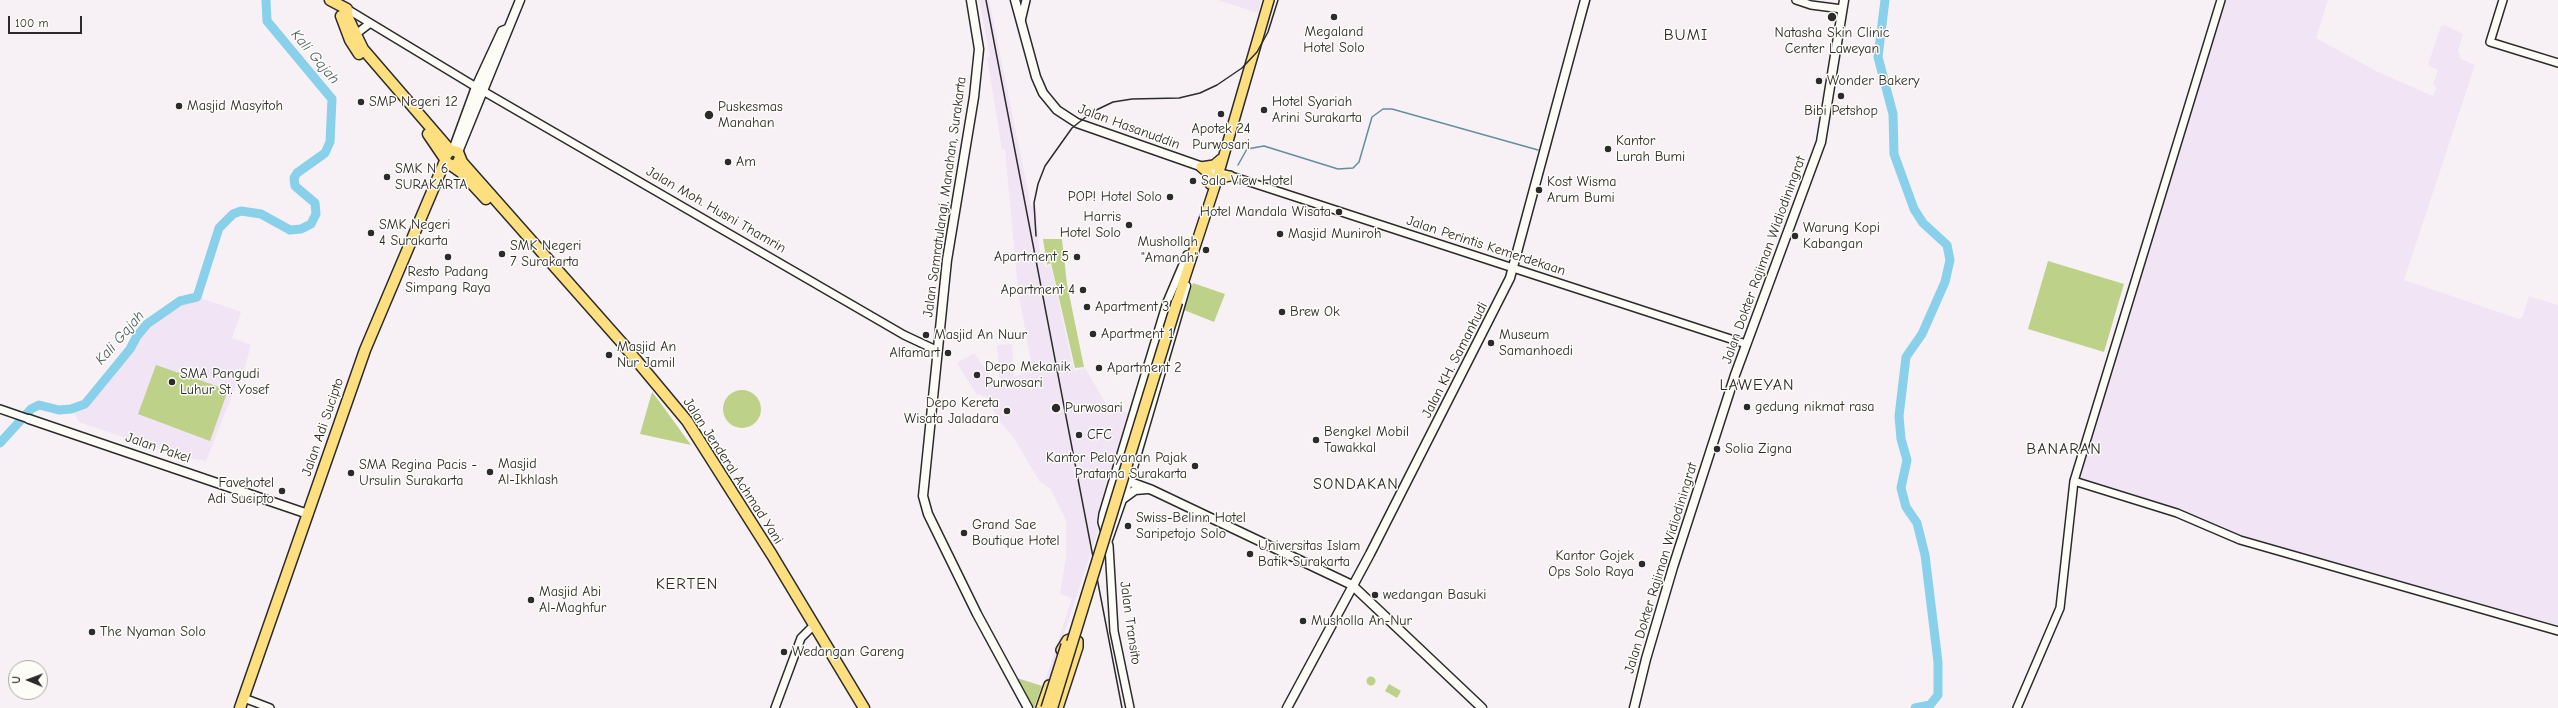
<!DOCTYPE html>
<style>
body{margin:0}
#map{position:relative;width:2558px;height:708px;overflow:hidden;background:#f7f1f6;font-family:"Comic Neue",sans-serif}
canvas{display:block}
.north{position:absolute;left:8px;top:660px;width:40px;height:40px;box-sizing:border-box;background:#fdfcf7;border:1px solid #a9a8a5;border-radius:50%;rotate:271deg;font-size:11px;font-weight:700;line-height:16px;text-align:center;color:#2b2b2b}
.north::after{content:'';display:block;margin:auto;width:14px;height:18px;background:#2b2b2b;clip-path:polygon(50% 0,100% 100%,50% 72%,0 100%)}
.scale{position:absolute;left:8px;top:16px;width:74px;height:18px;box-sizing:border-box;border:2px solid #2b2b2b;border-top:0;padding-left:5px;font-size:12px;line-height:14px;white-space:nowrap;color:#2b2b2b;-webkit-text-stroke:3px #fdfcf7;paint-order:stroke}
</style>
<div id="map">
<canvas width="2558" height="708"></canvas>
<div class="north">U</div>
<div class="scale">100 m</div>
</div>
<script>
const context = document.querySelector('canvas').getContext('2d');
context.lineJoin = 'round';
function paint(path, color) { context.fillStyle = color; context.fill(path, 'evenodd'); }
const shape = rows => new Path2D(rows.map(r => 'M' + r).join(''));
function strokePath(path, color, width, dash) { context.strokeStyle = color; context.lineWidth = width; context.lineCap = dash ? 'butt' : 'round'; context.setLineDash(dash || []); context.stroke(path); }
function label(font, color, halo, rows, align = 'center') {
  context.font = font + ' "Comic Neue",sans-serif'; context.lineWidth = 3; context.setLineDash([]); context.textBaseline = 'middle'; context.strokeStyle = halo; context.fillStyle = color; for (const [text, x, y, turn = 0] of rows) {
    context.save(); context.translate(x, y); context.rotate((+turn || 0) * Math.PI / 180); context.textAlign = isNaN(turn) ? turn : align; if (halo) context.strokeText(text, 0, 0); context.fillText(text, 0, 0); context.restore();
  }
}
paint(shape([
 [979,0,989,0,1031,206,1036,205,1039,246,1045,267,1051,266,1074,371,1085,368,1106,404,1130,414,1100,525,1046,688,1043,687,1072,598,1060,594,1066,557,1066,520,1050,488,1040,482,1014,438,1001,423,985,396,983,397,980,394,977,395,957,363,974,353,998,388,1000,386,997,345,1012,344,1014,377,1032,369,1018,290,1005,149,1002,150,987,57,990,57],
 [1218,0,1261,0,1258,13],
 [2225,0,2328,0,2316,38,2378,72,2433,96,2437,88,2433,84,2438,70,2428,65,2441,26,2445,25,2463,34,2458,51,2461,59,2475,65,2404,280,2519,319,2522,318,2529,296,2558,305,2558,629,2219,532,2198,516,2081,481,2079,475],
 [197,297,241,312,232,338,251,345,240,385,235,388,206,461,183,457,79,422,73,410,87,404,131,350,141,334,188,299]
]), '#f0e4f5');
paint(shape([
 [1043,239,1062,239,1067,284,1084,367,1075,368,1051,263,1047,265],
 [2048,261,2124,284,2104,352,2028,329],
 [1193,283,1225,294,1214,322,1184,310],
 [156,365,228,390,210,441,138,414],
 '723 409a19 19 0 1 1 38 0a19 19 0 1 1-38 0Z',
 [652,392,659,401,691,445,640,434],
 '1366.5 681a4.5 4.5 0 1 1 9 0a4.5 4.5 0 1 1-9 0Z',
 [1014,677,1042,686,1034,708,1032,708],
 [1389,684,1401,691,1397,698,1385,691]
]), '#bdd288');
strokePath(shape([
 [1579,37,1590,0],
 [1549,151,1555,125],
 [1238,165,1247,149,1264,146,1338,169,1353,168,1359,162,1372,117,1383,109,1392,109,1538,150]
]), '#638e9e', 1.5);
strokePath(shape([
 [1885,0,1878,57,1893,114,1894,154,1914,209,1923,223,1947,245,1950,260,1945,282,1922,334,1906,357,1899,416,1901,439,1907,460,1901,488,1906,507,1917,523,1925,555,1938,662,1938,695,1930,705,1915,708],
 [0,443,31,409,39,405,59,410,71,409,85,404,130,349,137,336,147,324,180,301,197,297,219,228,233,214,241,211,261,214,290,230,301,229,311,224,316,214,315,203,295,186,294,178,297,173,325,153,330,142,332,99,267,21,266,0]
]), '#89d0ea', 9);
const tertiary = shape([
 [1796,0,1811,5,1842,9],
 [2503,0,2490,42,2558,63],
 [347,9,476,87],
 [1021,21,1026,0],
 [356,34,369,24],
 [483,91,904,335,936,350],
 [1225,174,1746,344],
 [0,409,29,419],
 [2074,481,2177,513,2240,540,2558,631],
 [1108,541,1129,481],
 [249,700,270,708],
 [775,708,801,638,810,629],
 [1130,708,1114,631,1109,546,1102,522,1103,514,1167,302,1187,255],
 [2017,708,2060,608,2074,481,2221,0]
]);
const secondary = shape([
 [971,0,979,49,974,97,947,260,923,496,928,514,977,614,1028,708],
 [1015,0,1036,77,1043,93,1057,110,1077,123,1217,172],
 [453,150,476,87,502,31,507,29],
 [458,152,520,0],
 [29,419,308,514],
 [1114,476,1152,490,1352,585,1482,708],
 [1129,481,1186,286],
 [1124,498,1135,490,1147,489],
 [1287,708,1370,554,1510,278,1585,0],
 [1634,708,1646,659,1673,567,1735,375,1821,142,1844,0]
]);
const primary = shape([
 [1201,167,1214,165,1221,159],
 [1201,167,1208,173,1210,184],
 [1212,180,1230,176],
 [1177,302,1215,186,1269,0],
 [1041,708,1049,685],
 [1058,708,1078,647,1078,641,1072,638,1067,640,1061,650]
]);
const trunk = shape([
 [330,0,347,9,348,18,363,49,450,150],
 [341,16,350,40,359,54],
 [428,134,445,159],
 [460,158,457,164,452,166,446,162,445,157,450,150,458,152,462,162,622,343,687,421,772,555,864,708],
 [452,166,462,173,486,199],
 [240,708,365,350,445,161]
]);
strokePath(tertiary, '#2b2b2b', 10);
strokePath(secondary, '#2b2b2b', 11);
strokePath(primary, '#2b2b2b', 12);
strokePath(trunk, '#2b2b2b', 13);
strokePath(tertiary, '#fdfcf7', 7);
strokePath(secondary, '#fdfcf7', 8);
strokePath(primary, '#fedf80', 9);
strokePath(trunk, '#fedf80', 10);
strokePath(shape([
 [986,0,1122,708],
 [1036,236,1034,203,1038,184,1045,166,1072,128,1092,112,1113,102,1132,99,1179,98,1200,93,1217,85,1242,68,1257,52,1268,32,1278,0]
]), '#2b2b2b', 1.5);
const primaryBridge = shape([
 [1046,708,1066,645]
]);
const trunkBridge = shape([
 [1052,708,1177,302]
]);
strokePath(primaryBridge, '#2b2b2b', 12, []);
strokePath(trunkBridge, '#2b2b2b', 13, []);
strokePath(primaryBridge, '#fedf80', 9);
strokePath(trunkBridge, '#fedf80', 10);
for (const [x, y, r, color] of [
 [1334,17,4,"#2b2b2b"],
 [1832,17,5,"#2b2b2b"],
 [1819,81,4,"#2b2b2b"],
 [1841,96,4,"#2b2b2b"],
 [361,102,4,"#2b2b2b"],
 [179,106,4,"#2b2b2b"],
 [1264,110,4,"#2b2b2b"],
 [1221,114,4,"#2b2b2b"],
 [709,115,5,"#2b2b2b"],
 [1608,149,4,"#2b2b2b"],
 [728,162,4,"#2b2b2b"],
 [387,177,4,"#2b2b2b"],
 [1193,181,4,"#2b2b2b"],
 [1539,190,4,"#2b2b2b"],
 [1170,197,4,"#2b2b2b"],
 [1339,212,4,"#2b2b2b"],
 [1129,225,4,"#2b2b2b"],
 [371,233,4,"#2b2b2b"],
 [1280,234,4,"#2b2b2b"],
 [1795,236,4,"#2b2b2b"],
 [1206,250,4,"#2b2b2b"],
 [502,254,4,"#2b2b2b"],
 [448,257,4,"#2b2b2b"],
 [1077,257,4,"#2b2b2b"],
 [1083,290,4,"#2b2b2b"],
 [1087,307,4,"#2b2b2b"],
 [1282,312,4,"#2b2b2b"],
 [1093,334,4,"#2b2b2b"],
 [926,335,4,"#2b2b2b"],
 [1491,343,4,"#2b2b2b"],
 [948,353,4,"#2b2b2b"],
 [609,355,4,"#2b2b2b"],
 [1099,368,4,"#2b2b2b"],
 [977,375,4,"#2b2b2b"],
 [172,382,4,"#2b2b2b"],
 [1747,407,4,"#2b2b2b"],
 [1056,408,5,"#2b2b2b"],
 [1007,411,4,"#2b2b2b"],
 [1079,435,4,"#2b2b2b"],
 [1316,440,4,"#2b2b2b"],
 [1717,449,4,"#2b2b2b"],
 [1195,466,4,"#2b2b2b"],
 [490,472,4,"#2b2b2b"],
 [351,473,4,"#2b2b2b"],
 [282,491,4,"#2b2b2b"],
 [1128,526,4,"#2b2b2b"],
 [964,533,4,"#2b2b2b"],
 [1250,554,4,"#2b2b2b"],
 [1642,564,4,"#2b2b2b"],
 [1375,595,4,"#2b2b2b"],
 [531,600,4,"#2b2b2b"],
 [1303,621,4,"#2b2b2b"],
 [92,632,4,"#2b2b2b"],
 [784,652,4,"#2b2b2b"]
]) { const dot = new Path2D(); dot.arc(x, y, r, 0, 2 * Math.PI); context.fillStyle = color; context.fill(dot); strokePath(dot, '#fdfcf7', 1.5); }
label('14px', '#2b2b2b', '#fdfcf7', [
 ["Megaland",1334,32,"center"],
 ["Hotel Solo",1334,48,"center"],
 ["Natasha Skin Clinic",1832,33,"center"],
 ["Center Laweyan",1832,49,"center"],
 ["Wonder Bakery",1827,81],
 ["SMP Negeri 12",369,102],
 ["Hotel Syariah",1272,102],
 ["Arini Surakarta",1272,118],
 ["Masjid Masyitoh",187,106],
 ["Puskesmas",718,107],
 ["Manahan",718,123],
 ["Bibi Petshop",1841,111,"center"],
 ["Apotek 24",1221,129,"center"],
 ["Purwosari",1221,145,"center"],
 ["Kantor",1616,141],
 ["Lurah Bumi",1616,157],
 ["Am",736,162],
 ["SMK N 6",395,169],
 ["SURAKARTA",395,185],
 ["Sala View Hotel",1201,181],
 ["Kost Wisma",1547,182],
 ["Arum Bumi",1547,198],
 ["POP! Hotel Solo",1162,197,"right"],
 ["Hotel Mandala Wisata",1331,212,"right"],
 ["Harris",1121,217,"right"],
 ["Hotel Solo",1121,233,"right"],
 ["SMK Negeri",379,225],
 ["4 Surakarta",379,241],
 ["Warung Kopi",1803,228],
 ["Kabangan",1803,244],
 ["Masjid Muniroh",1288,234],
 ["Mushollah",1198,242,"right"],
 ["\"Amanah\"",1198,258,"right"],
 ["SMK Negeri",510,246],
 ["7 Surakarta",510,262],
 ["Apartment 5",1069,257,"right"],
 ["Resto Padang",448,272,"center"],
 ["Simpang Raya",448,288,"center"],
 ["Apartment 4",1075,290,"right"],
 ["Apartment 3",1095,307],
 ["Brew Ok",1290,312],
 ["Apartment 1",1101,334],
 ["Masjid An Nuur",934,335],
 ["Museum",1499,335],
 ["Samanhoedi",1499,351],
 ["Masjid An",617,347],
 ["Nur Jamil",617,363],
 ["Alfamart",940,353,"right"],
 ["Depo Mekanik",985,367],
 ["Purwosari",985,383],
 ["Apartment 2",1107,368],
 ["SMA Pangudi",180,374],
 ["Luhur St. Yosef",180,390],
 ["Depo Kereta",999,403,"right"],
 ["Wisata Jaladara",999,419,"right"],
 ["gedung nikmat rasa",1755,407],
 ["Purwosari",1065,408],
 ["Bengkel Mobil",1324,432],
 ["Tawakkal",1324,448],
 ["CFC",1087,435],
 ["Solia Zigna",1725,449],
 ["Kantor Pelayanan Pajak",1187,458,"right"],
 ["Pratama Surakarta",1187,474,"right"],
 ["Masjid",498,464],
 ["Al-Ikhlash",498,480],
 ["SMA Regina Pacis -",359,465],
 ["Ursulin Surakarta",359,481],
 ["Favehotel",274,483,"right"],
 ["Adi Sucipto",274,499,"right"],
 ["Swiss-Belinn Hotel",1136,518],
 ["Saripetojo Solo",1136,534],
 ["Grand Sae",972,525],
 ["Boutique Hotel",972,541],
 ["Universitas Islam",1258,546],
 ["Batik Surakarta",1258,562],
 ["Kantor Gojek",1634,556,"right"],
 ["Ops Solo Raya",1634,572,"right"],
 ["Masjid Abi",539,592],
 ["Al-Maghfur",539,608],
 ["wedangan Basuki",1383,595],
 ["Musholla An-Nur",1311,621],
 ["The Nyaman Solo",100,632],
 ["Wedangan Gareng",792,652]
], 'left');
label('14px', '#2b2b2b', '#fdfcf7', [
 ["Jalan Hasanuddin",1129,127,20],
 ["Jalan Samratulangi, Manahan, Surakarta",945,197,-82],
 ["Jalan Moh. Husni Thamrin",716,210,30],
 ["Jalan Perintis Kemerdekaan",1486,246,18],
 ["Jalan Dokter Rajiman Widiodiningrat",1764,260,-70],
 ["Jalan KH. Samanhudi",1455,360,-63],
 ["Jalan Adi Sucipto",323,427,-71],
 ["Jalan Pakel",158,448,19],
 ["Jalan Jenderal Achmad Yani",733,471,57],
 ["Jalan Dokter Rajiman Widiodiningrat",1661,568,-73],
 ["Jalan Transito",1130,623,82]
]);
label('italic 15px', '#475d64', '#fdfcf7', [
 ["Kali Gajah",315,57,50],
 ["Kali Gajah",120,338,-49]
]);
context.letterSpacing = '1px';
label('16px', '#2b2b2b', '#fdfcf7', [
 ["BUMI",1686,35],
 ["LAWEYAN",1757,385],
 ["BANARAN",2064,449],
 ["SONDAKAN",1356,484],
 ["KERTEN",687,584]
]);
context.letterSpacing = '0px';
</script>
